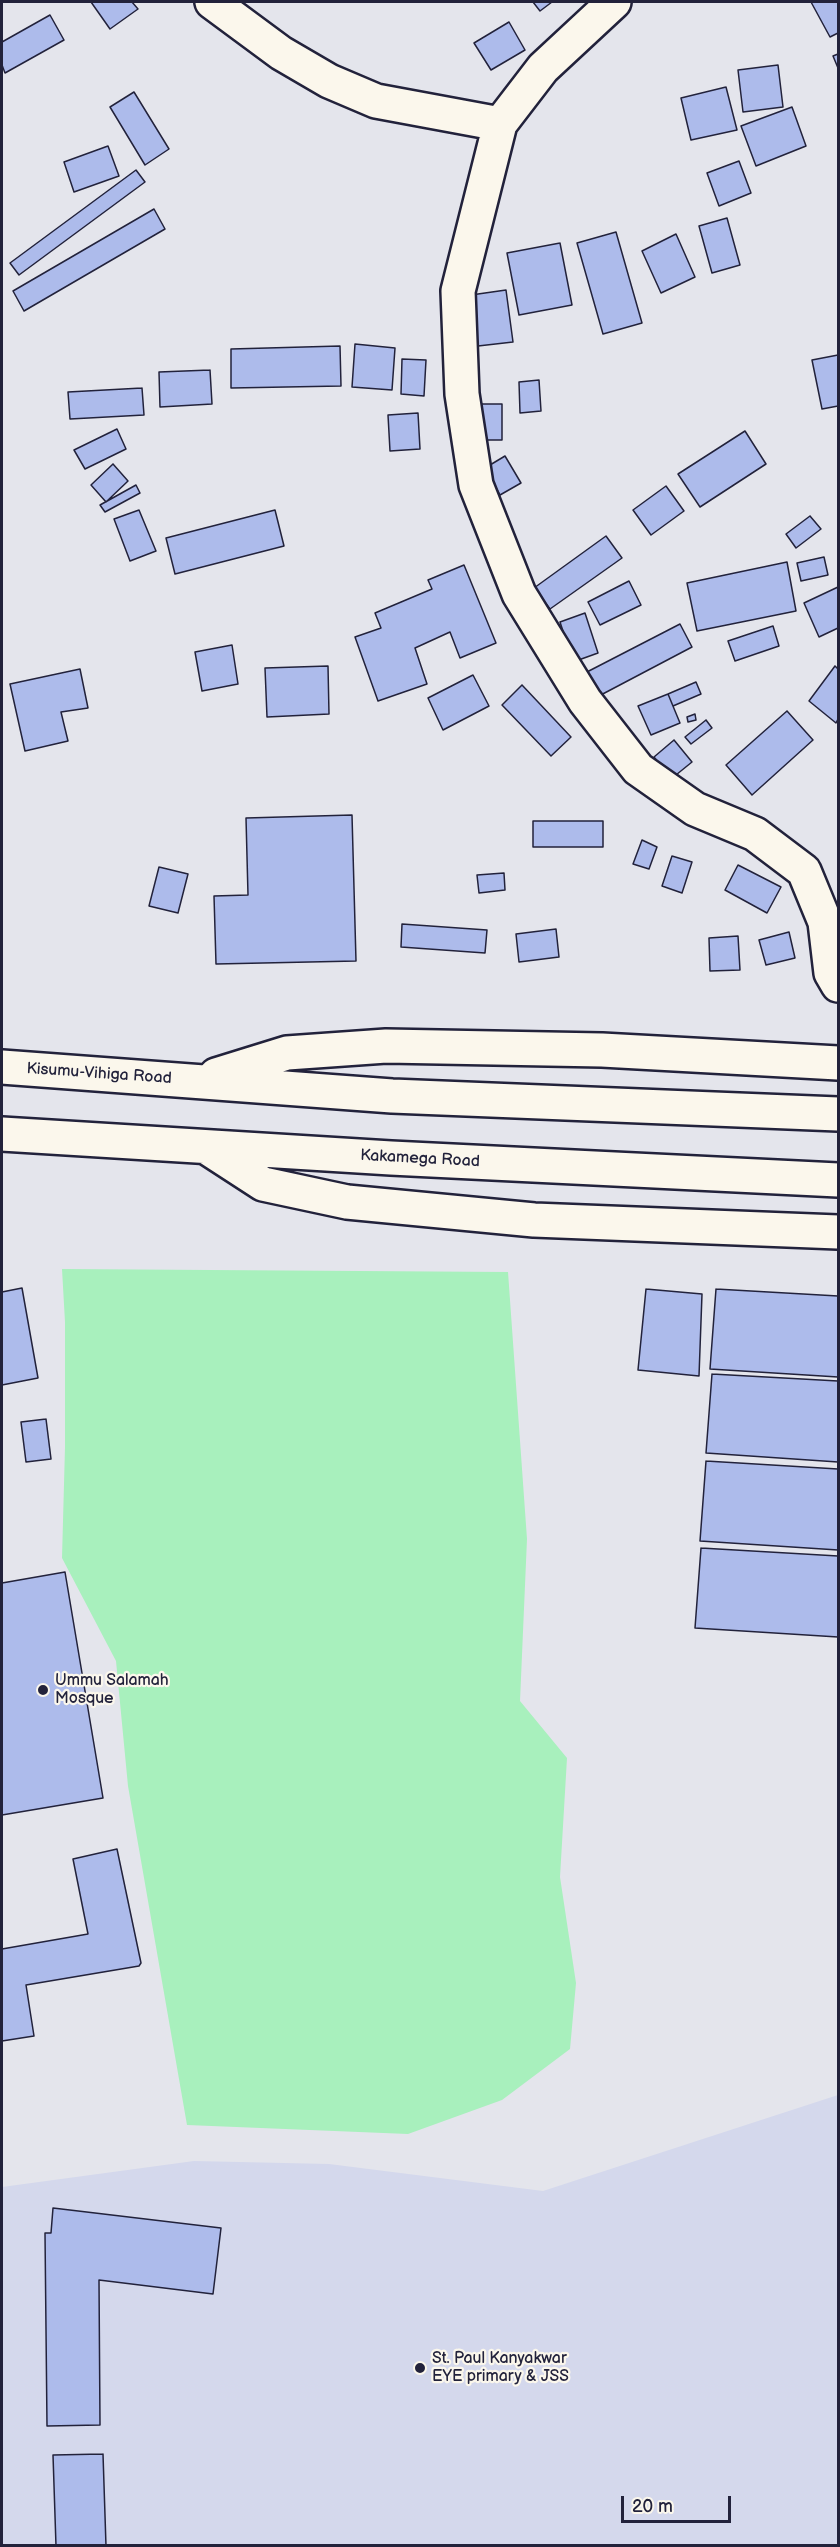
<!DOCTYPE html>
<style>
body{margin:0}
#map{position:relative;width:840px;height:2547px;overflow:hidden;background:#e4e5ec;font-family:"Balsamiq Sans",sans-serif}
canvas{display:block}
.frame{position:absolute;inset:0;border:3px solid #22223b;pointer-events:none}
.scale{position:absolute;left:621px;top:2496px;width:110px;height:27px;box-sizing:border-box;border:3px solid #22223b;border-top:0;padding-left:8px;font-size:18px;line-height:21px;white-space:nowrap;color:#22223b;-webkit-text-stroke:4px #fbf7ec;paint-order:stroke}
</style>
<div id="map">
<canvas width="840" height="2547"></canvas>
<div class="frame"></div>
<div class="scale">20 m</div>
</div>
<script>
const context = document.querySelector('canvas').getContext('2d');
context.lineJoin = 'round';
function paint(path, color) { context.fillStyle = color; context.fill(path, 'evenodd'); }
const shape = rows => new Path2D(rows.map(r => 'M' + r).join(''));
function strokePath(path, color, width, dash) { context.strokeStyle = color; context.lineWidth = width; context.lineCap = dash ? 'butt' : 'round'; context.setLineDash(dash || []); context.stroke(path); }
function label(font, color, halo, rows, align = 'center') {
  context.font = font + ' "Balsamiq Sans",sans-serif'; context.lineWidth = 4.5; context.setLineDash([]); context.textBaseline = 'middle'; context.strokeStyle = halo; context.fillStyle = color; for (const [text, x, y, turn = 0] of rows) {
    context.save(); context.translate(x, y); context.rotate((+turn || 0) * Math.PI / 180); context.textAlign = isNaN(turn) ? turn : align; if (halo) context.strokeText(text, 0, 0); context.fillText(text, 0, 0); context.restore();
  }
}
paint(shape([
 [838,2095,838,2545,2,2545,2,2187,194,2161,329,2164,543,2191]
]), '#d4d8ec');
paint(shape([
 [62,1269,508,1272,527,1539,520,1701,567,1758,560,1877,576,1983,570,2049,502,2100,408,2134,187,2125,128,1786,116,1661,62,1558,65,1447,65,1322]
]), '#a8f0bd');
const building = shape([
 [91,2,132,2,138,9,110,29,91,2],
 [533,2,552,2,540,11,533,2],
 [811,2,838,2,838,33,830,37,811,2],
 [50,15,64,40,5,73,2,65,2,42,50,15],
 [509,22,525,50,491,70,474,43,509,22],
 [838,54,838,68,833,56,838,54],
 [778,65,783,107,743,112,738,70,778,65],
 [726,87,737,130,691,140,681,98,726,87],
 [134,92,169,149,145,165,110,107,134,92],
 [792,107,806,146,756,166,741,126,792,107],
 [108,146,119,176,74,192,64,162,108,146],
 [739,161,751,193,719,206,707,173,739,161],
 [136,170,145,182,19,275,10,263,136,170],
 [154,209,165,229,24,311,13,291,154,209],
 [727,218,740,265,712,273,699,226,727,218],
 [616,232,642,323,603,334,577,243,616,232],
 [676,234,695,277,661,293,642,251,676,234],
 [560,243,572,305,519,315,507,253,560,243],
 [506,290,513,342,478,346,471,295,506,290],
 [355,344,395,348,392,390,352,387,355,344],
 [340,346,341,386,231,388,231,349,340,346],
 [838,355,838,406,822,409,812,360,838,355],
 [402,359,426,360,424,396,401,394,402,359],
 [210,370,212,404,160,407,159,372,210,370],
 [539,380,541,411,520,413,519,382,539,380],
 [142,388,144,415,70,419,68,392,142,388],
 [477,404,502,404,502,440,477,440,477,404],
 [418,413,420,449,390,451,388,415,418,413],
 [117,429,126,449,85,469,74,450,117,429],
 [745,431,766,464,700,507,678,474,745,431],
 [505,456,521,483,500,495,485,468,505,456],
 [113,464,128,481,106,502,91,485,113,464],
 [136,485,140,493,105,512,100,505,136,485],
 [666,486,684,511,651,535,633,510,666,486],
 [139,510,156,551,130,561,114,519,139,510],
 [275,510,284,546,175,574,166,538,275,510],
 [810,516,821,529,796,548,786,534,810,516],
 [606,536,622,558,550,609,534,588,606,536],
 [824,557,828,575,801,581,797,563,824,557],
 [787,562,796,611,697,631,687,583,787,562],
 [464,565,496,643,460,658,450,632,415,648,427,684,378,701,355,637,381,628,375,613,432,589,428,580,464,565],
 [629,581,641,605,600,625,588,602,629,581],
 [838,587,838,628,819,637,804,603,838,587],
 [585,613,598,653,573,662,560,622,585,613],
 [680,624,692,647,597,697,585,673,680,624],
 [773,626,779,646,735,661,728,641,773,626],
 [232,645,238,684,202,691,195,652,232,645],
 [328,666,329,714,267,717,265,668,328,666],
 [835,666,838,669,838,719,836,723,809,701,835,666],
 [80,669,88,708,61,712,68,741,25,751,10,684,80,669],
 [473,675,489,706,443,730,428,698,473,675],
 [696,682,701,694,673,706,668,694,696,682],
 [522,685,571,737,551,756,502,705,522,685],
 [668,694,680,723,651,735,638,706,668,694],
 [787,711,813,740,752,795,726,765,787,711],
 [695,714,696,720,688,722,687,717,695,714],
 [706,720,712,728,691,744,685,737,706,720],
 [674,740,692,762,671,779,654,757,674,740],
 [352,815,356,961,216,964,214,896,248,895,246,818,352,815],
 [533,821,603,821,603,847,533,847,533,821],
 [642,840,657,847,649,869,633,864,642,840],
 [672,856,692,862,682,893,662,886,672,856],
 [738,865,781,887,767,913,725,890,738,865],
 [159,867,188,874,178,913,149,906,159,867],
 [504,873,505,890,479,893,477,875,504,873],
 [402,924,487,930,485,953,401,947,402,924],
 [556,929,559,957,519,962,516,934,556,929],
 [789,932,795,958,766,965,759,940,789,932],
 [738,936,740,970,710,971,709,938,738,936],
 [22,1288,38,1378,2,1385,2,1292,22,1288],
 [646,1289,702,1294,699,1376,638,1370,646,1289],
 [716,1289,838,1296,838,1377,710,1369,716,1289],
 [712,1374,838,1381,838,1462,706,1453,712,1374],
 [46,1419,51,1459,26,1462,21,1422,46,1419],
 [706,1461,838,1469,838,1550,700,1541,706,1461],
 [701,1548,838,1556,838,1637,695,1628,701,1548],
 [65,1572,103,1798,2,1815,2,1583,65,1572],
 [117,1849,141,1963,139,1966,26,1985,34,2036,2,2041,2,1949,88,1934,73,1859,117,1849],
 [53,2208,221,2228,213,2294,99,2280,100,2425,47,2426,45,2233,51,2233,53,2208],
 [103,2454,106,2546,56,2546,53,2455,103,2454]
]);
paint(building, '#adbbeb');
strokePath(building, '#22223b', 1.5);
const street = shape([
 [212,2,281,53,329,81,376,101,500,124],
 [614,2,543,68,500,124,458,291,462,394,476,485,519,594,585,701,638,769,695,809,755,834,804,871,825,922,831,973,838,985]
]);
const highway = shape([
 [2,1067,392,1096,838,1114],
 [216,1075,287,1053,386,1046,602,1050,838,1063],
 [2,1134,391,1158,838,1180],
 [206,1147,263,1184,347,1202,534,1220,838,1232]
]);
strokePath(street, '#22223b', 38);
strokePath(highway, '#22223b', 38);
strokePath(street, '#fbf7ec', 33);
strokePath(highway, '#fbf7ec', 33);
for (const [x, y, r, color] of [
 [43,1690,6,"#22223b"],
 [420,2368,6,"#22223b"]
]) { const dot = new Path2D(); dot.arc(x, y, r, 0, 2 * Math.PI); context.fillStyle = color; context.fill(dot); strokePath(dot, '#fbf7ec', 2); }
label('16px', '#22223b', '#fbf7ec', [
 ["Kisumu-Vihiga Road",99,1074,4],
 ["Kakamega Road",420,1159,3]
]);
label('16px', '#22223b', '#fbf7ec', [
 ["Ummu Salamah",55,1681],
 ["Mosque",55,1699],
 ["St. Paul Kanyakwar",432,2359],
 ["EYE primary & JSS",432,2377]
], 'left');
</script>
